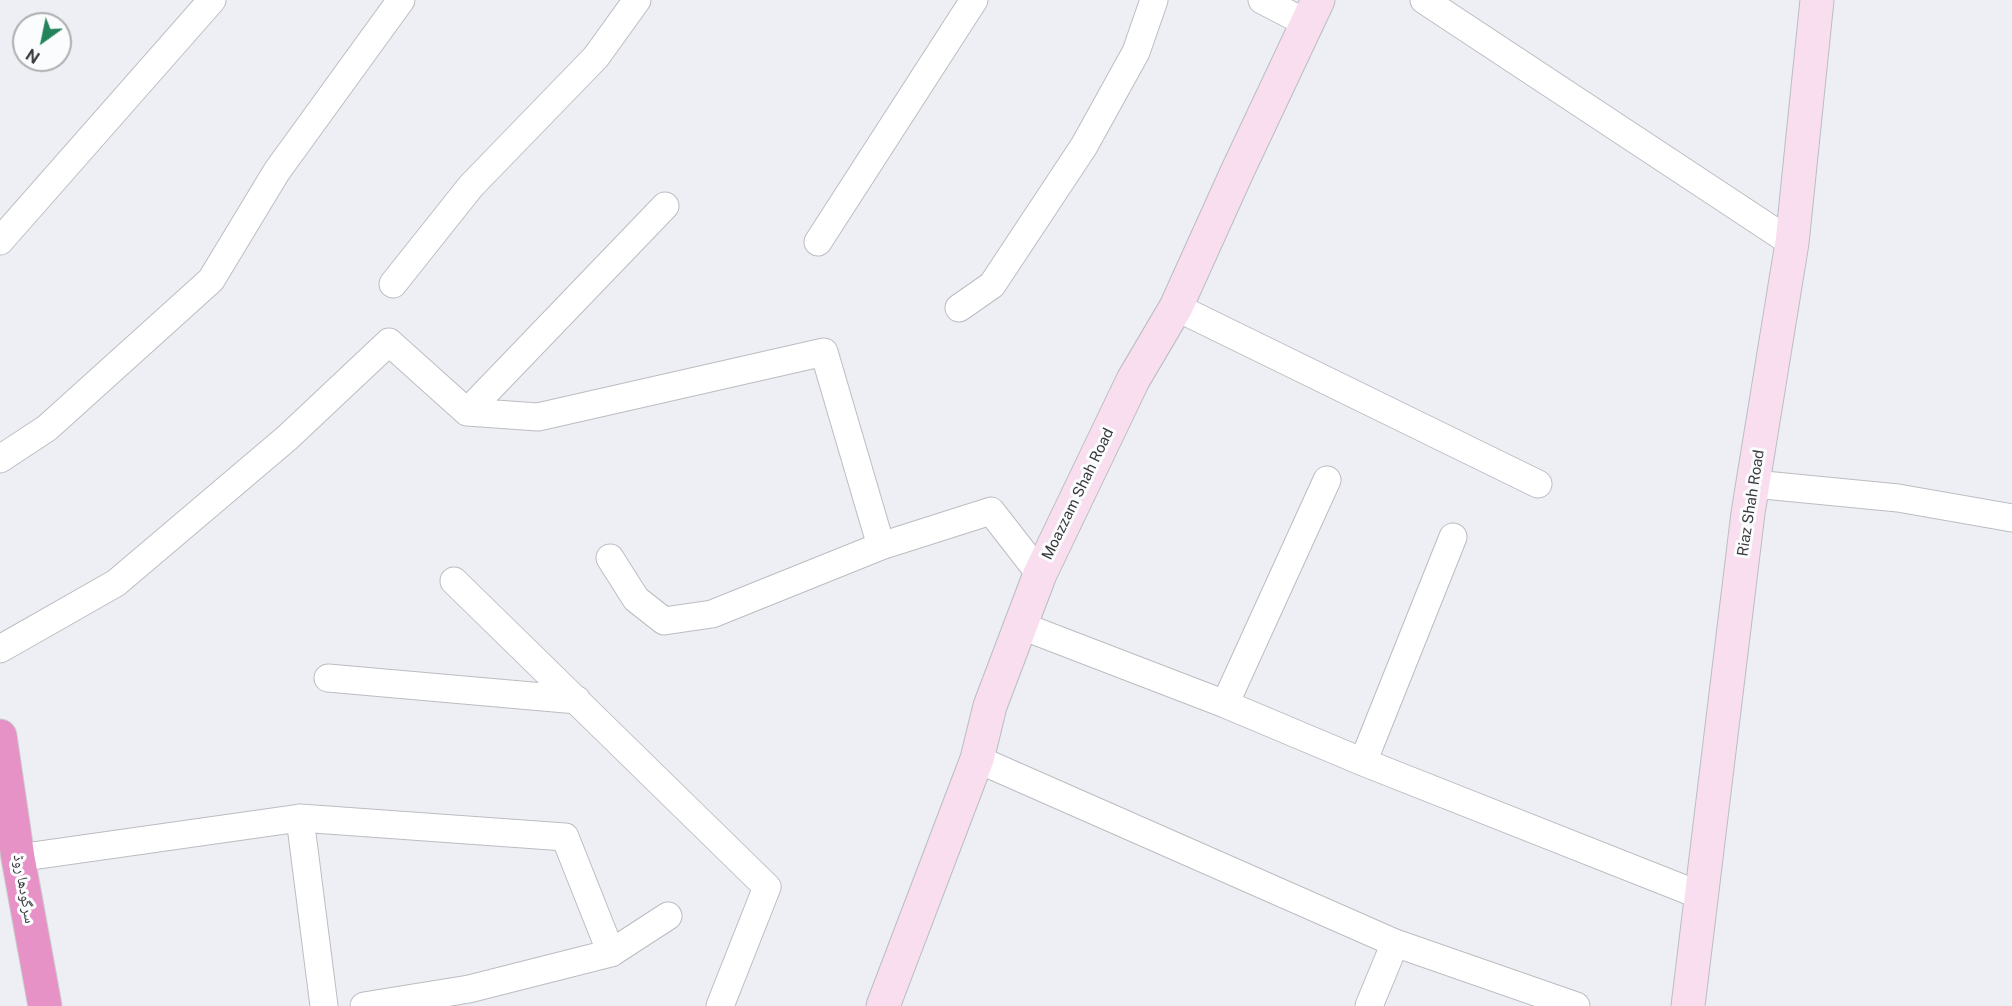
<!DOCTYPE html>
<meta charset="utf-8">
<style>
body{margin:0}
#map{position:relative;width:2012px;height:1006px;overflow:hidden;background:#edeff4;font-family:"Public Sans",sans-serif}
canvas{display:block}
.north{position:absolute;left:12px;top:12px;width:60px;height:60px;box-sizing:border-box;background:#fbfcfe;border:2px solid #adaeb0;border-radius:50%;rotate:213deg;font-size:16px;font-weight:700;line-height:24px;text-align:center;color:#39393b}
.north::after{content:'';display:block;margin:auto;width:21px;height:27px;background:#23835a;clip-path:polygon(50% 0,100% 100%,50% 72%,0 100%)}
</style>
<div id="map">
<canvas width="2012" height="1006"></canvas>
<div class="north">N</div>
</div>
<script>
const context = document.querySelector('canvas').getContext('2d');
context.lineJoin = 'round';
const shape = rows => new Path2D(rows.map(r => 'M' + r).join(''));
function strokePath(path, color, width, dash) { context.strokeStyle = color; context.lineWidth = width; context.lineCap = dash ? 'butt' : 'round'; context.setLineDash(dash || []); context.stroke(path); }
function label(font, color, halo, rows, align = 'center') {
  context.font = font + ' "Public Sans","Noto Naskh Arabic",sans-serif'; context.lineWidth = 6; context.setLineDash([]); context.textBaseline = 'middle'; context.strokeStyle = halo; context.fillStyle = color; for (const [text, x, y, turn = 0] of rows) {
    context.save(); context.translate(x, y); context.rotate((+turn || 0) * Math.PI / 180); context.textAlign = isNaN(turn) ? turn : align; if (halo) context.strokeText(text, 0, 0); context.fillText(text, 0, 0); context.restore();
  }
}
const street = shape([
 [1262,0,1308,24],
 [1424,0,1792,243],
 [0,241,212,0],
 [818,242,974,0],
 [393,284,471,186,596,57,637,0],
 [1176,307,1538,484],
 [959,308,992,285,1084,146,1136,52,1154,0],
 [467,412,665,206],
 [0,459,47,428,211,280,277,171,401,0],
 [1754,484,1898,498,2012,518],
 [610,558,636,599,664,621,712,614,881,546],
 [454,581,767,887,720,1006],
 [1022,626,1225,704,1363,762,1702,896],
 [0,649,116,583,287,438,389,342,467,412,538,417,824,352,881,546,991,511,1040,574],
 [328,678,577,700],
 [1225,704,1327,480],
 [977,759,1395,943,1576,1006],
 [1363,762,1453,537],
 [300,818,324,1006],
 [18,858,300,818,565,837,611,953,668,916],
 [364,1006,469,989,611,953],
 [1369,1006,1395,943]
]);
const secondary = shape([
 [883,1006,977,759,990,706,1040,574,1133,380,1176,307,1237,172,1318,0],
 [1688,1006,1748,513,1792,243,1817,0]
]);
const highway = shape([
 [0,736,18,858,45,1006]
]);
strokePath(street, '#bbbdc1', 29);
strokePath(secondary, '#bbbdc1', 35);
strokePath(highway, '#ccc', 35);
strokePath(street, '#fff', 27);
strokePath(secondary, '#f8deee', 33);
strokePath(highway, '#e692c6', 33);
label('15px', '#39393b', '#fbfcfe', [
 ["Moazzam Shah Road",1078,494,-64],
 ["Riaz Shah Road",1751,503,-81],
 ["سرگودھا روڈ",24,889,80]
]);
</script>
